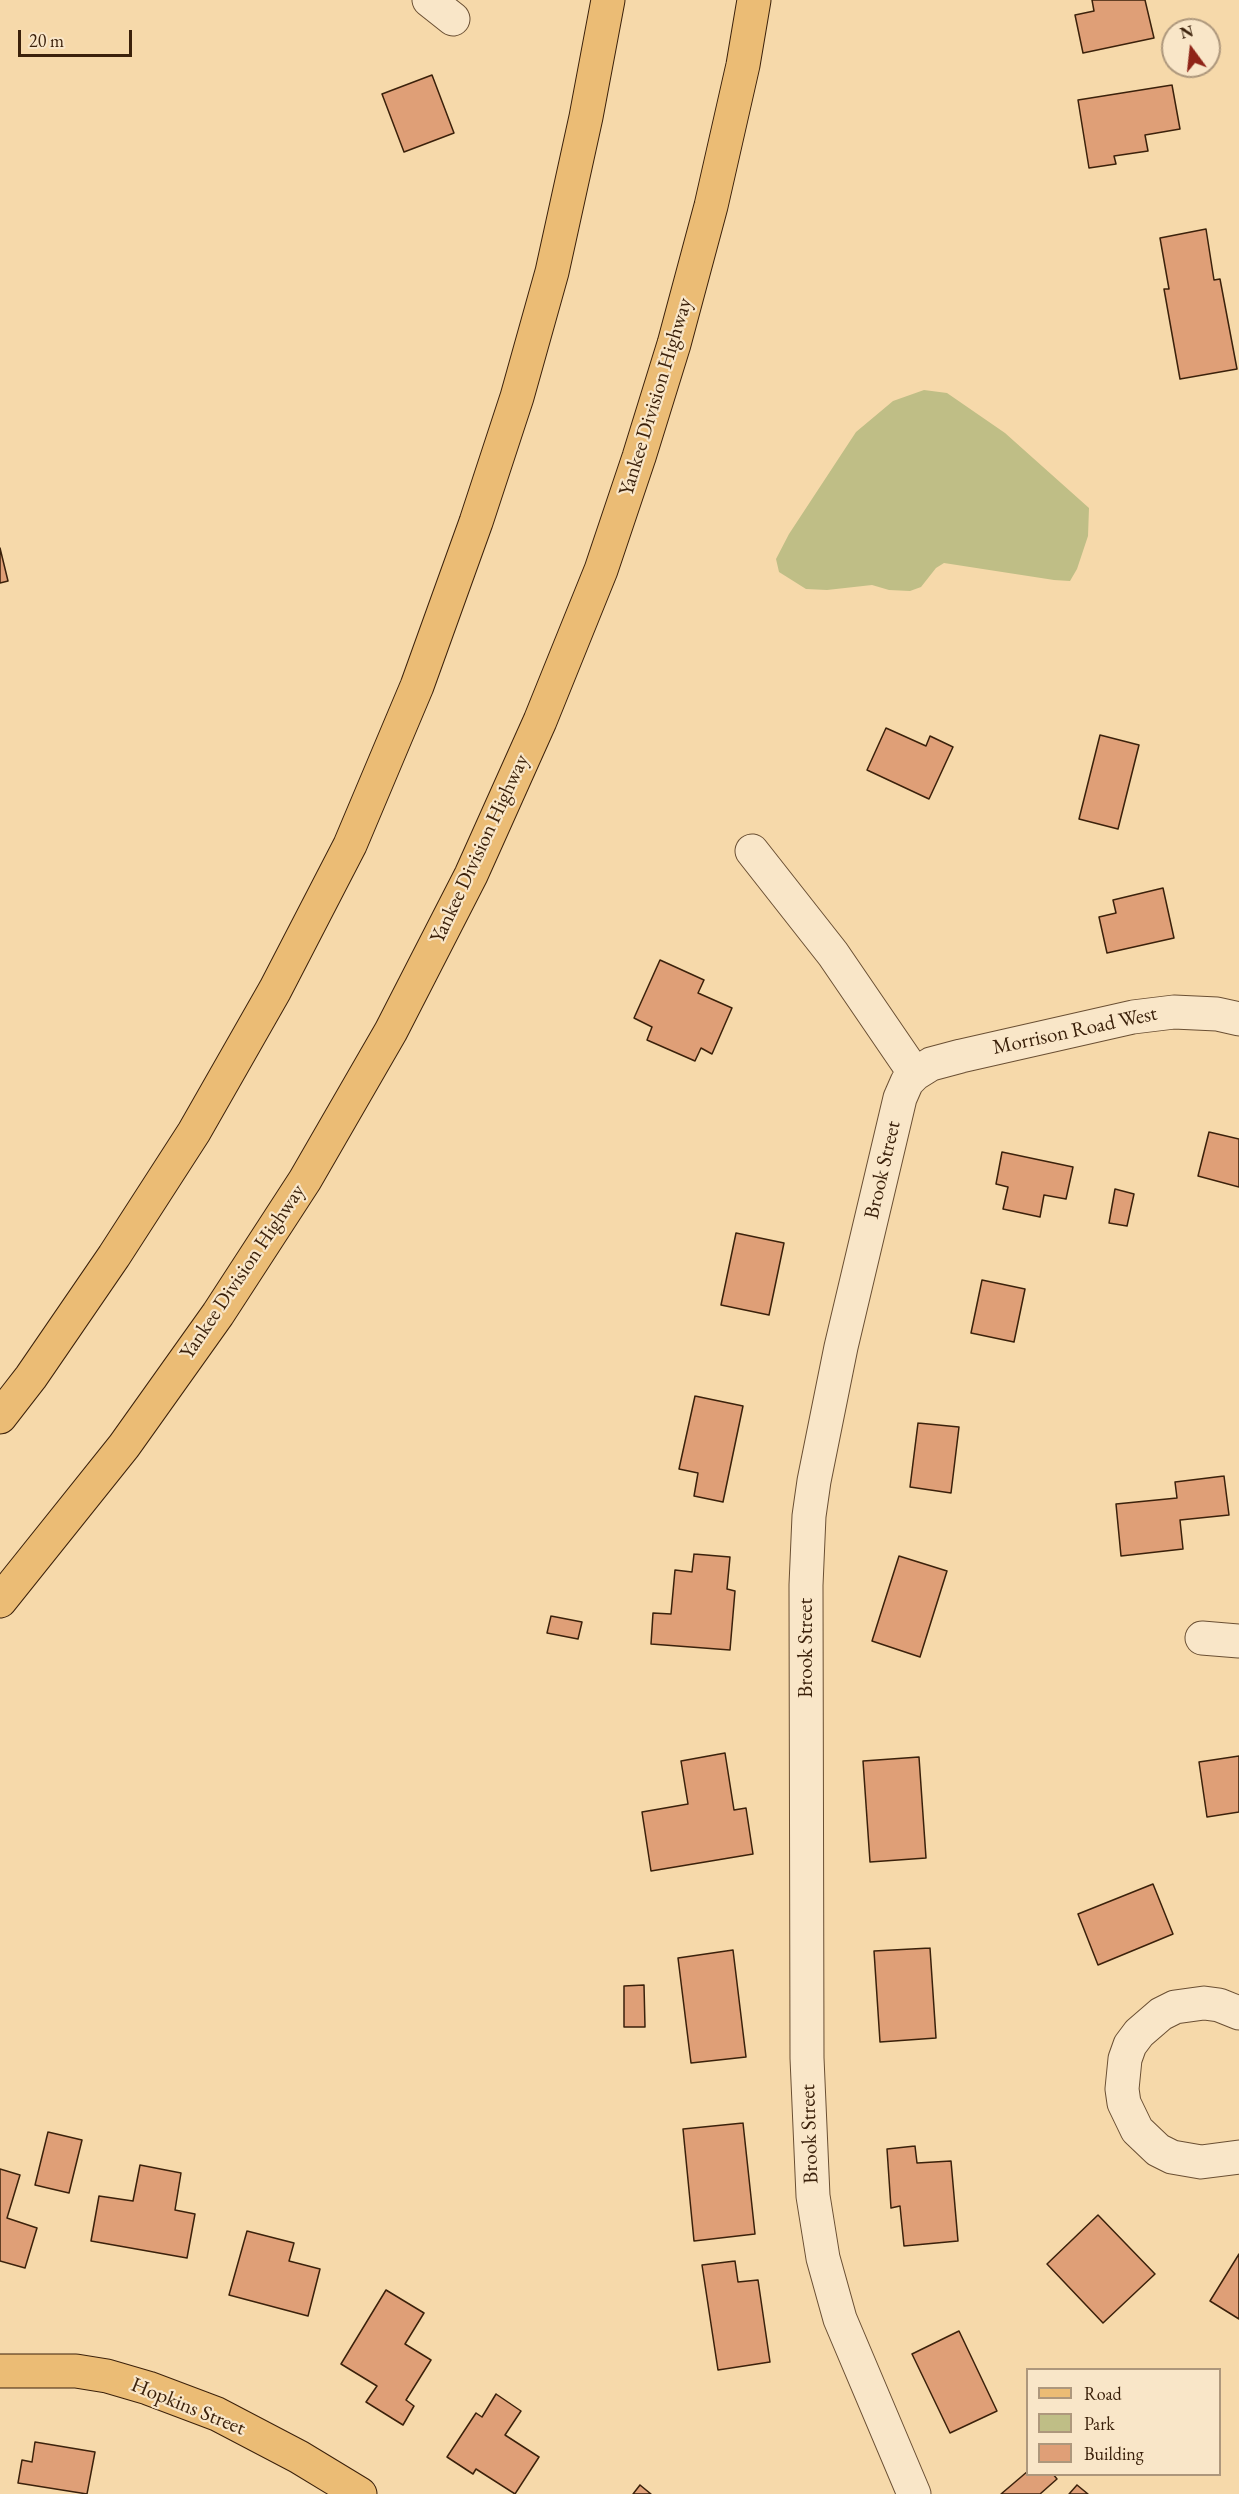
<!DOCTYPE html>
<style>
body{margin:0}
#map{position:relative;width:1239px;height:2494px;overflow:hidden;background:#f6d9aa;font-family:"EB Garamond",serif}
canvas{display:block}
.legend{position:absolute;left:1026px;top:2368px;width:195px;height:108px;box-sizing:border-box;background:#f9e6c8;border:2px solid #ad977c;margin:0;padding:8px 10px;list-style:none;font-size:18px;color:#3b210b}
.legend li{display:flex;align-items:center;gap:12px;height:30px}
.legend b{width:30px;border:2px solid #ad977c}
.north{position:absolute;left:1161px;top:18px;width:60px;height:60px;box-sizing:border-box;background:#f9e6c8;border:2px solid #ad977c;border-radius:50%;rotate:345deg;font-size:16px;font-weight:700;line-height:24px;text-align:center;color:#3b210b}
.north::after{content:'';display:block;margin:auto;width:21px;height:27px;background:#8f2418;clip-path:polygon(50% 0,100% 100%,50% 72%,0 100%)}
.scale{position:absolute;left:18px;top:30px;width:114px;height:27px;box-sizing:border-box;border:3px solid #3b210b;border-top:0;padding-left:8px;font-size:18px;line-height:21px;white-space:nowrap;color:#3b210b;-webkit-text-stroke:4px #f9e6c8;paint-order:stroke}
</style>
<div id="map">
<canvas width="1239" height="2494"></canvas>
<ul class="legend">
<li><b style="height:8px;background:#ebbc75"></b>Road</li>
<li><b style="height:16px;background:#bfbe86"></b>Park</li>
<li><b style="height:16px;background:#df9f77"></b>Building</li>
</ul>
<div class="north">N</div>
<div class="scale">20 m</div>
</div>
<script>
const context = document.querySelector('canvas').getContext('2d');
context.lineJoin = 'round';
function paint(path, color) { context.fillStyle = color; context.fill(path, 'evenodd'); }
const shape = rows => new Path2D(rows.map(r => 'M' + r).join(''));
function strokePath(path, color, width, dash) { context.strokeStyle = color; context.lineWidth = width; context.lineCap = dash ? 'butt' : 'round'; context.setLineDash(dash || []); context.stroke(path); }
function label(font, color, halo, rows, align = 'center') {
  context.font = font + ' "EB Garamond",serif'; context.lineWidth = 4.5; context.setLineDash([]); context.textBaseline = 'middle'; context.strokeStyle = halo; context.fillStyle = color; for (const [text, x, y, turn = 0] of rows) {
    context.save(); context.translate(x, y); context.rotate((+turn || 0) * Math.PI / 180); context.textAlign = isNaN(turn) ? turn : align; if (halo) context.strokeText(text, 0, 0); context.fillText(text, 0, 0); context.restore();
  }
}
paint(shape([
 [924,390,947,393,1005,433,1089,508,1088,536,1077,569,1070,581,1054,580,944,563,936,568,921,587,910,591,889,590,872,585,827,590,806,589,779,572,776,559,789,534,856,432,893,401]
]), '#bfbe86');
const building = shape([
 [1092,0,1145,0,1154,38,1083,53,1075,15,1094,11,1092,0],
 [432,75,454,133,404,152,382,94,432,75],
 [1172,85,1180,129,1145,135,1148,151,1114,156,1116,164,1089,168,1078,100,1172,85],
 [1206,229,1214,280,1220,279,1237,369,1180,379,1164,289,1169,289,1160,238,1206,229],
 [0,548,8,581,0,583,0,548],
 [886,728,926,746,930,736,953,747,929,799,867,770,886,728],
 [1100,735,1139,745,1118,829,1079,819,1100,735],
 [1163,888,1174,938,1107,953,1099,917,1116,913,1113,900,1163,888],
 [660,960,704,980,698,993,732,1008,712,1054,701,1048,695,1061,647,1040,652,1027,634,1018,660,960],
 [1209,1132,1239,1139,1239,1187,1198,1176,1209,1132],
 [1002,1152,1073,1167,1066,1199,1044,1195,1040,1217,1003,1209,1008,1187,996,1184,1002,1152],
 [1115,1189,1134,1194,1127,1226,1109,1223,1115,1189],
 [736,1233,784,1243,769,1315,721,1305,736,1233],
 [982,1280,1025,1289,1014,1342,971,1333,982,1280],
 [695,1396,743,1406,723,1502,694,1496,698,1473,679,1469,695,1396],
 [918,1423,959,1427,951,1493,910,1487,918,1423],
 [1224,1476,1229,1515,1180,1520,1183,1549,1121,1556,1116,1504,1177,1498,1175,1482,1224,1476],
 [694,1554,730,1557,727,1589,735,1591,730,1650,651,1644,653,1613,671,1614,675,1570,692,1572,694,1554],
 [899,1556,947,1571,920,1657,872,1641,899,1556],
 [551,1616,582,1622,578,1639,547,1633,551,1616],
 [725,1753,734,1810,746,1808,753,1854,651,1871,642,1812,688,1804,681,1761,725,1753],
 [1239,1756,1239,1812,1207,1817,1199,1762,1239,1756],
 [919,1757,926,1858,870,1862,863,1761,919,1757],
 [1153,1884,1173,1934,1098,1965,1078,1914,1153,1884],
 [930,1948,936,2038,880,2042,874,1951,930,1948],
 [733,1950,746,2057,691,2063,678,1958,733,1950],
 [644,1985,645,2027,624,2027,624,1986,644,1985],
 [743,2123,755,2234,694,2241,683,2129,743,2123],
 [48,2132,82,2140,69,2193,35,2185,48,2132],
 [915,2146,917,2163,951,2161,958,2241,904,2246,900,2206,891,2208,887,2149,915,2146],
 [140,2165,181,2173,175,2210,195,2214,187,2258,91,2241,99,2196,133,2201,140,2165],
 [0,2169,20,2175,7,2218,37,2228,25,2268,0,2261,0,2169],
 [1098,2215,1155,2274,1103,2323,1047,2264,1098,2215],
 [247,2231,294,2243,289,2261,320,2269,308,2316,229,2295,247,2231],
 [1239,2254,1239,2319,1210,2301,1239,2254],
 [735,2261,738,2282,758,2280,770,2362,718,2370,702,2265,735,2261],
 [386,2290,424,2313,405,2344,431,2360,406,2400,414,2406,403,2425,366,2402,377,2386,341,2364,386,2290],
 [959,2331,997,2411,950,2433,912,2354,959,2331],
 [496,2394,521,2411,505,2435,539,2457,515,2494,476,2469,473,2474,447,2457,476,2413,482,2417,496,2394],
 [35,2442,95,2452,87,2494,18,2483,22,2460,32,2462,35,2442],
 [1028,2471,1028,2474,1053,2474,1057,2479,1040,2494,1001,2494,1028,2471],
 [640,2485,651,2494,633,2494,640,2485],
 [1077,2485,1088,2494,1069,2494,1077,2485]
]);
paint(building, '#df9f77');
strokePath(building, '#3b210b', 1.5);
const minor = shape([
 [429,0,453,19],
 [752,851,833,954,915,1074,907,1082,900,1098,841,1347,814,1481,809,1516,806,1585,807,2058,813,2196,823,2258,840,2319,914,2494],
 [915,1074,931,1064,961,1056,1133,1017,1174,1012,1217,1014,1239,1019],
 [1202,1638,1239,1641],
 [1239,2013,1219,2005,1204,2003,1175,2007,1161,2014,1139,2033,1130,2045,1125,2059,1122,2089,1124,2103,1137,2130,1158,2150,1172,2157,1201,2162,1239,2157]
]);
const major = shape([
 [0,2371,76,2371,107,2376,148,2388,217,2414,299,2457,360,2494]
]);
const highway = shape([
 [0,1417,31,1377,114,1256,194,1132,275,990,350,845,417,686,476,522,517,397,552,272,586,117,608,0],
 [0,1601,124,1446,218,1314,305,1180,391,1031,471,875,540,721,601,570,639,457,674,344,711,206,743,65,754,0]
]);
strokePath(minor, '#6a4f33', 35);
strokePath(major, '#3b210b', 35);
strokePath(highway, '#3b210b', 35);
strokePath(minor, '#f9e6c8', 33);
strokePath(major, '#ebbc75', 33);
strokePath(highway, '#ebbc75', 33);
label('21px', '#3b210b', '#f9e6c8', [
 ["Yankee Division Highway",656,397,-73],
 ["Yankee Division Highway",480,849,-65],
 ["Morrison Road West",1075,1031,-12],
 ["Brook Street",883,1170,-77],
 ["Yankee Division Highway",243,1272,-56],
 ["Brook Street",806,1648,-90],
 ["Brook Street",810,2134,-92],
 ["Hopkins Street",188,2407,22]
]);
</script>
